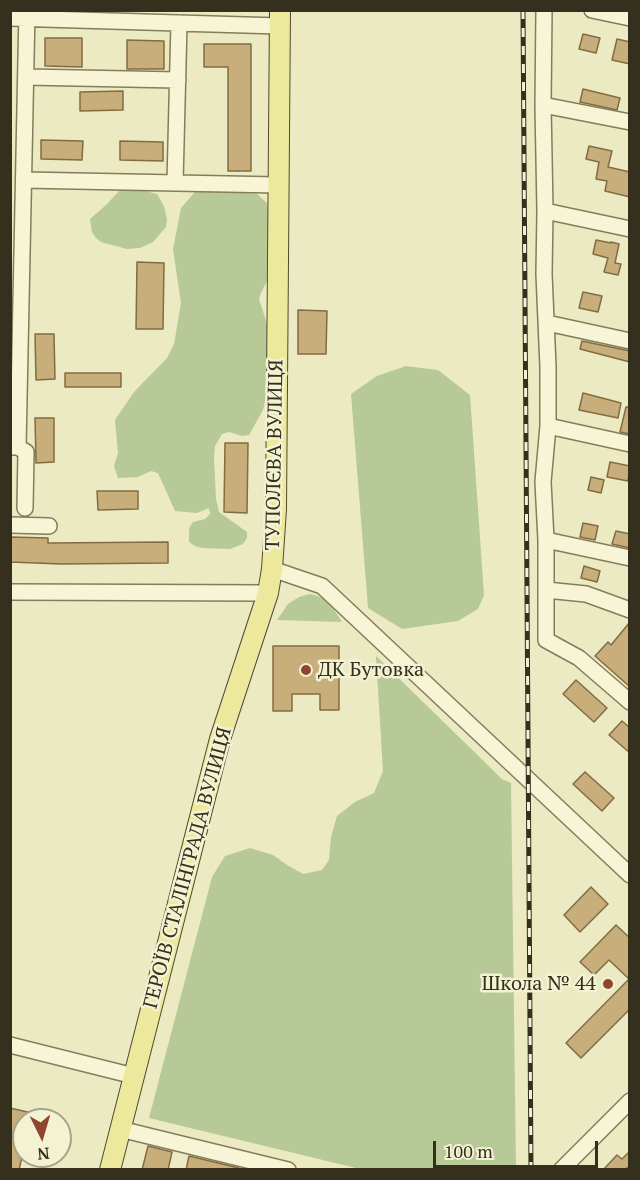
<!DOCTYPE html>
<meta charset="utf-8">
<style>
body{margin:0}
#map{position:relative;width:640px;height:1180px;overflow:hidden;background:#ebeac3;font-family:"PT Serif",serif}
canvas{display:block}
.frame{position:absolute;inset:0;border:12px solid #352f1e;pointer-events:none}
.north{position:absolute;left:12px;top:1108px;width:60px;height:60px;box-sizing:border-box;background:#f3f2d2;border:2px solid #a7a48a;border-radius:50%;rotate:175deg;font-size:16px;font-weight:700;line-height:24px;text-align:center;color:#352f1e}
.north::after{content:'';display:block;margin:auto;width:21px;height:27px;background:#90462e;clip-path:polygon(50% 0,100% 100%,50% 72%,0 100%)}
.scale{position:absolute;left:433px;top:1141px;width:165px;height:27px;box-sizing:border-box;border:3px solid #352f1e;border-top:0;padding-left:8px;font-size:18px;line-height:21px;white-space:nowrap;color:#352f1e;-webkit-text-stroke:4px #f3f2d2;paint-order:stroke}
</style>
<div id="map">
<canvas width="640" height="1180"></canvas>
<div class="frame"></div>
<div class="north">N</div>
<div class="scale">100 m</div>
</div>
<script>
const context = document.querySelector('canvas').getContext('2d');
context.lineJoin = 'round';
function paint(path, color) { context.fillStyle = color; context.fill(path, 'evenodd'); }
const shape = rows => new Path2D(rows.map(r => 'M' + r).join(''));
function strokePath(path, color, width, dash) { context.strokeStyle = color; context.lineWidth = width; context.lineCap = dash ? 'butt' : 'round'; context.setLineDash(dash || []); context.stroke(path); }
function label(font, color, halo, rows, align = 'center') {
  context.font = font + ' "PT Serif",serif'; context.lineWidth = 5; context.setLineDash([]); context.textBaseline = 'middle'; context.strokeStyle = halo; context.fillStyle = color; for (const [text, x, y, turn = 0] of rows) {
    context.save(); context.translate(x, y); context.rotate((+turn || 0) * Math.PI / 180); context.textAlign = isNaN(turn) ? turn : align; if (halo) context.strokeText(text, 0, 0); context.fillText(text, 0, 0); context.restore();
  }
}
paint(shape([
 [134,188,157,194,164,206,167,220,166,227,153,242,140,248,127,249,101,242,96,238,92,232,90,219,106,205,120,190],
 [201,189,257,194,267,203,274,229,270,275,261,293,259,299,269,330,266,397,263,410,249,435,242,436,229,432,222,434,215,446,214,459,216,499,219,512,247,532,247,538,243,544,230,549,202,548,195,546,189,542,189,528,193,522,205,519,210,514,209,508,197,513,175,511,158,473,151,471,138,477,118,478,114,466,118,453,115,420,134,392,167,358,174,344,181,303,173,249,181,208,195,192],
 [406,366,438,370,470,395,484,595,478,609,458,621,402,629,368,608,351,394,377,376],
 [310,594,318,596,329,602,342,622,277,620,288,604,299,597],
 [376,656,502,779,511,783,516,1169,360,1169,149,1118,212,877,225,856,250,848,273,855,287,865,303,874,322,870,329,860,331,837,337,816,355,802,374,793,383,771]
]), '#b6c997');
const building = shape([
 [583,34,600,38,596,53,579,49,583,34],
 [45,38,82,38,82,67,45,66,45,38],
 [617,39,630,42,630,64,612,60,617,39],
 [127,40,164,41,164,69,127,69,127,40],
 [204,44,251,44,251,171,228,171,228,67,204,67,204,44],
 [583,89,620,98,617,110,580,102,583,89],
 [123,91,123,110,80,111,80,92,123,91],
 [41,140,83,141,82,160,41,159,41,140],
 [120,141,163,142,163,161,120,160,120,141],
 [589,146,612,151,608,167,630,172,630,197,605,191,607,181,596,179,599,162,586,159,589,146],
 [596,240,611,243,611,242,619,244,615,263,621,264,618,275,604,272,608,258,593,254,596,240],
 [137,262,164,263,163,329,136,329,137,262],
 [583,292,602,296,598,312,579,308,583,292],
 [298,310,327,311,326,354,298,354,298,310],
 [35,334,54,334,55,379,36,380,35,334],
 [582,341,630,351,630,362,580,349,582,341],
 [65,373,121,373,121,387,65,387,65,373],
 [583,393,621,403,618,418,579,410,583,393],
 [626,407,630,407,630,434,620,432,626,407],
 [35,418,54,418,54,462,36,463,35,418],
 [225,443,248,443,247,513,224,512,225,443],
 [610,462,630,466,628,481,607,477,610,462],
 [591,477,604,480,601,493,588,490,591,477],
 [97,491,138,491,138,509,98,510,97,491],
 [583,523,598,526,595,540,580,537,583,523],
 [616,531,630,534,630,548,612,544,616,531],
 [10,537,48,538,48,543,168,542,168,563,61,564,10,562,10,537],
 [584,566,600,571,597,582,581,578,584,566],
 [630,622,630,687,595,656,608,642,611,645,630,622],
 [273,646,339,646,339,710,320,710,320,694,292,694,292,711,273,711,273,646],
 [576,680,607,708,594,722,563,694,576,680],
 [622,721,630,728,630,753,609,735,622,721],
 [585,772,614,798,602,811,573,784,585,772],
 [591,887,608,904,580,932,564,915,591,887],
 [616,925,630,938,630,1009,581,1058,566,1043,629,979,609,960,594,975,580,962,616,925],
 [10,1108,32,1113,31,1120,24,1120,24,1148,19,1170,10,1170,10,1108],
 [148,1146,172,1152,168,1170,142,1170,148,1146],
 [630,1151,630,1165,625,1170,603,1170,617,1155,622,1159,630,1151],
 [189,1156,239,1168,239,1170,186,1170,189,1156]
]);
paint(building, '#c8ae7a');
strokePath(building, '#826c42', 1.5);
const minor = shape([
 [544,10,543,105,545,211,544,274,548,367,548,426,543,482,546,540,546,640,579,658,630,702],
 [592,10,630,18],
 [10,18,279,26],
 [26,77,178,80],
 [543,105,630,122],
 [24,180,278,185],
 [175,183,179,23],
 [545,211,630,229],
 [547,323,630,341],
 [548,426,630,444],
 [10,447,18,447,27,10],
 [18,447,26,452,25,508],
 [10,525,49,526],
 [546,540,630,558],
 [272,569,322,586,630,875],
 [546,590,586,594,630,610],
 [10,592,268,593],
 [10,1045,134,1076],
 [120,1129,288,1170],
 [561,1170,630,1101]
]);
const major = shape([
 [110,1170,220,739,268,593,272,569,276,509,280,10]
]);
strokePath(minor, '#857c5b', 18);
strokePath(major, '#52492f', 22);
strokePath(minor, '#f7f5d5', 15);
strokePath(major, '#ede99c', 20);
const rail = shape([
 [523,10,531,1170]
]);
strokePath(rail, '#352f1e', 5);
strokePath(rail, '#f3f2d2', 3, [9]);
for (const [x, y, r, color] of [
 [306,670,6,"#90462e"],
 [608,984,6,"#90462e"]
]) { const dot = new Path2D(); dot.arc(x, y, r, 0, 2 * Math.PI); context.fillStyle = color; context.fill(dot); strokePath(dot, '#f3f2d2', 2); }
label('20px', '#352f1e', '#f3f2d2', [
 ["ТУПОЛЄВА ВУЛИЦЯ",275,455,-89],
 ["ГЕРОЇВ СТАЛІНГРАДА ВУЛИЦЯ",188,868,-75]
]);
label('20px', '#352f1e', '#f3f2d2', [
 ["ДК Бутовка",318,670],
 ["Школа № 44",596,984,"right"]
], 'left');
</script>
